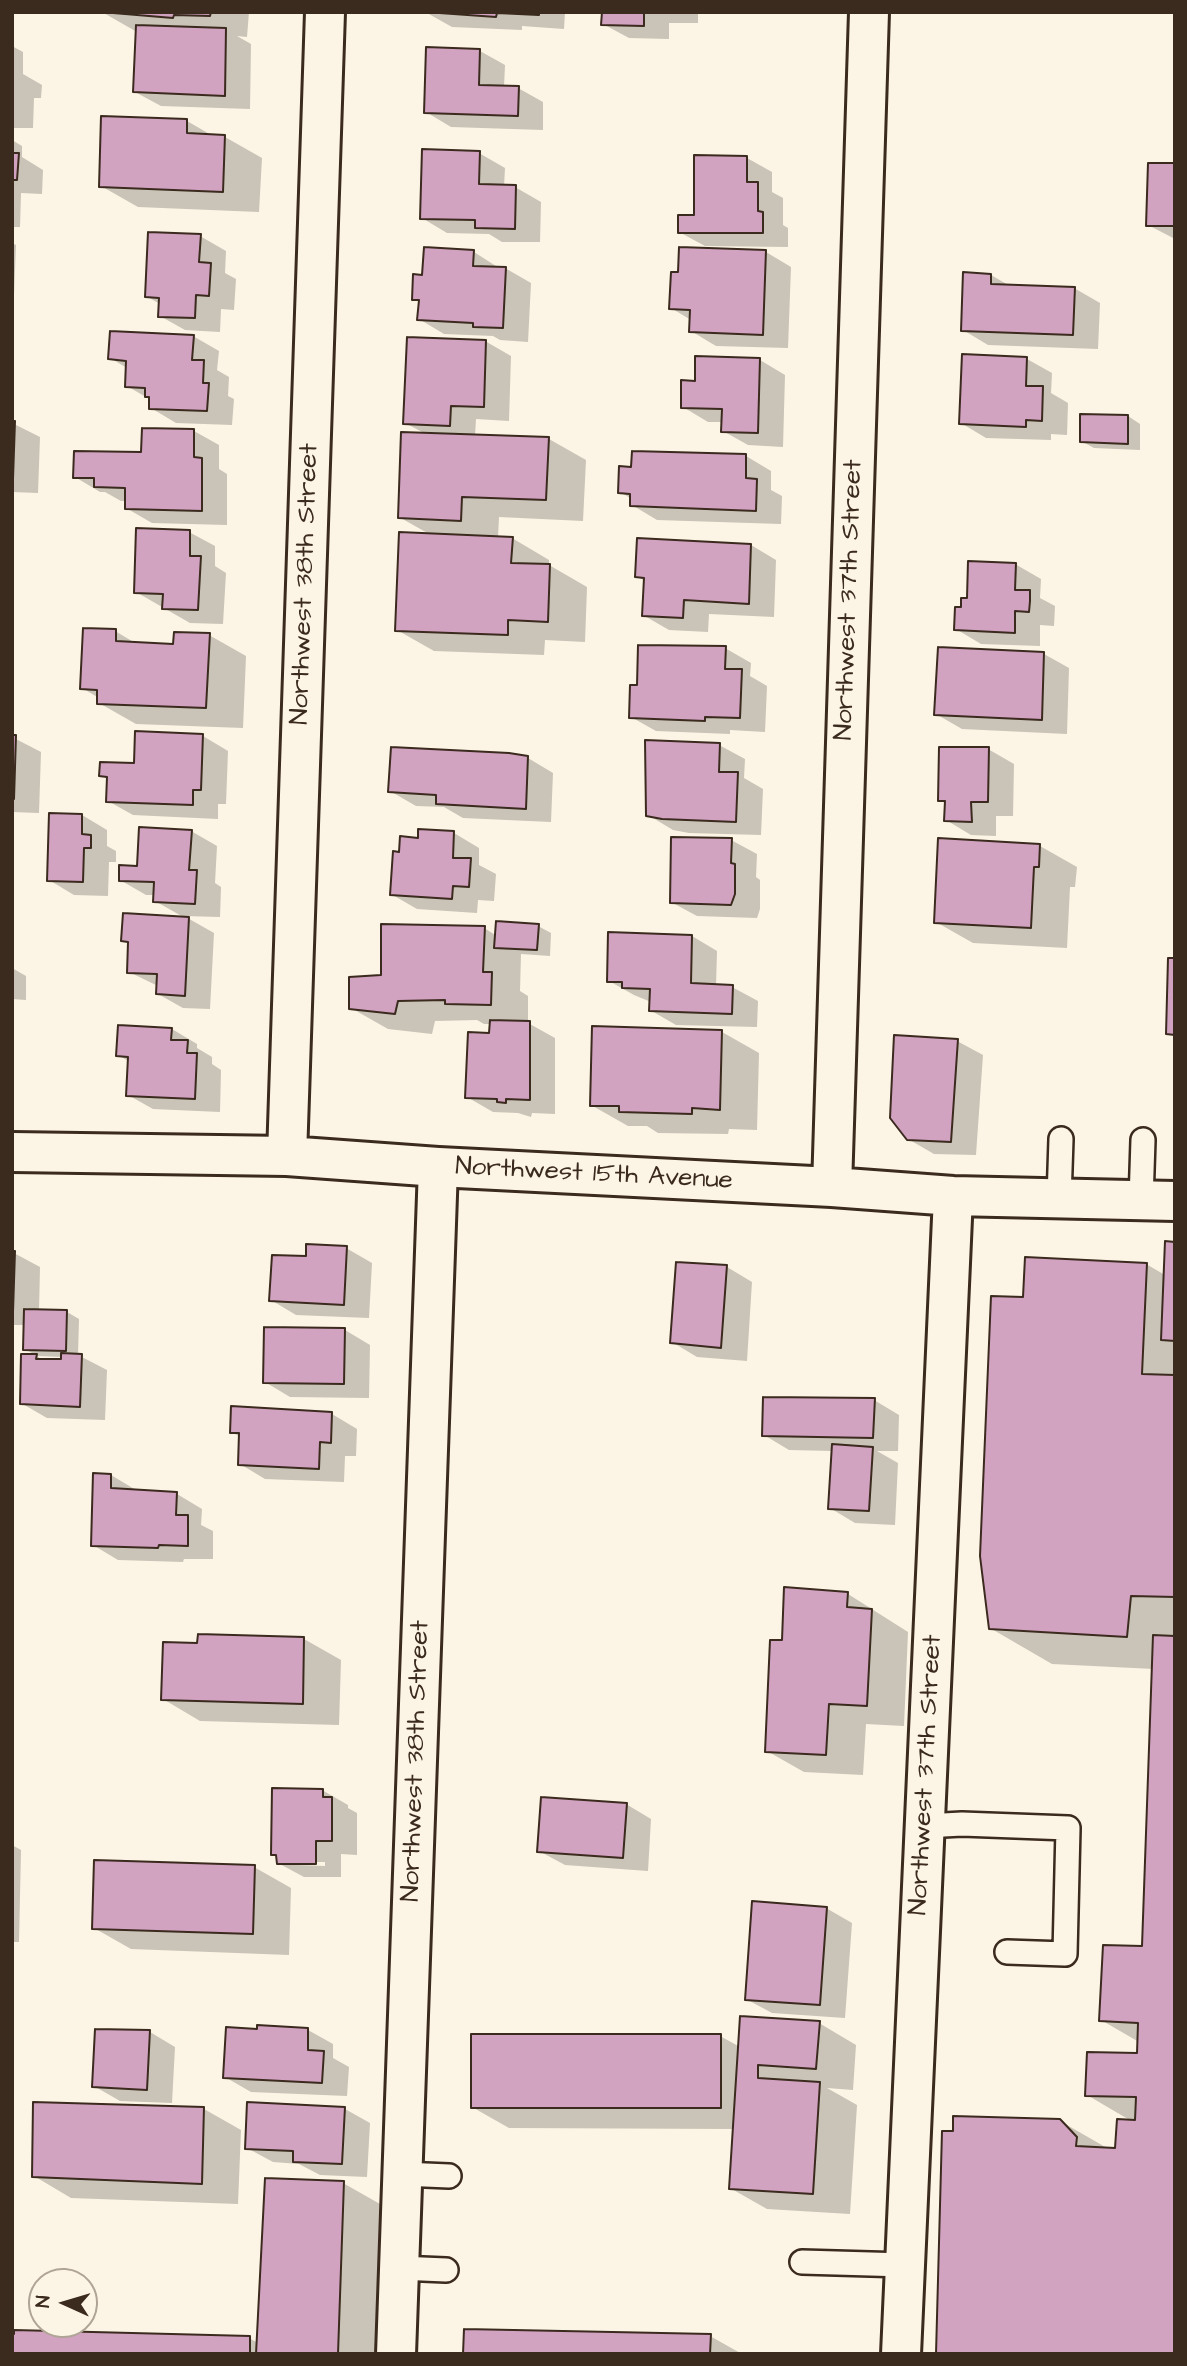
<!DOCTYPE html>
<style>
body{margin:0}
#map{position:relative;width:1187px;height:2366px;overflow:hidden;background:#fcf5e5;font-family:"Architects Daughter",sans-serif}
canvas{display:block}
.frame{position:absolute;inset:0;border:14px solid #3b2a1e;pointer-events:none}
.north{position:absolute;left:28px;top:2268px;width:70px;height:70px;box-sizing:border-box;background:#fcf5e5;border:2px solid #afa495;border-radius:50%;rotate:274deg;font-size:19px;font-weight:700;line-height:28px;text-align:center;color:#3b2a1e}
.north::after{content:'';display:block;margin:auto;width:24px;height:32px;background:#3b2a1e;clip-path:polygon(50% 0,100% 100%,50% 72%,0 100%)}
</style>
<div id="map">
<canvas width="1187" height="2366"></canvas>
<div class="frame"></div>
<div class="north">N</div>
</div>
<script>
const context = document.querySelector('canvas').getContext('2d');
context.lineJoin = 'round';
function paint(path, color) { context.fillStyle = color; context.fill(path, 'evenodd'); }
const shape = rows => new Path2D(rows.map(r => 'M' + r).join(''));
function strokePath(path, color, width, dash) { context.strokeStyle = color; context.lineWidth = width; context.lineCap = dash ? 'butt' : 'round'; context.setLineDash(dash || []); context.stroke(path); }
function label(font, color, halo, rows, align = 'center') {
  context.font = font + ' "Architects Daughter",sans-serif'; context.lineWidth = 5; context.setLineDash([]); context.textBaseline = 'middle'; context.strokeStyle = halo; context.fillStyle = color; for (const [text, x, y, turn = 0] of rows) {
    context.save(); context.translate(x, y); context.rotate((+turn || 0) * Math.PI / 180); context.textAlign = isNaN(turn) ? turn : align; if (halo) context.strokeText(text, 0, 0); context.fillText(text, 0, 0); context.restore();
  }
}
paint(shape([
 [102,12,261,12,249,12,247,37,237,36,251,44,250,109,161,106,135,92,137,32],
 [565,12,564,29,522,26,522,30,452,27,427,13],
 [604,12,698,12,698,23,669,23,669,39,629,38,603,24],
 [12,46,23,52,23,74,42,85,41,98,34,98,33,128,12,128],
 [480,51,505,65,504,87,518,88,543,102,543,130,451,127,426,112],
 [187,121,213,136,225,137,262,158,259,212,138,207,101,186],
 [12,140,22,146,22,157,43,170,42,194,21,193,20,227,12,227],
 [479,153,505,168,504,187,515,187,541,202,540,242,502,242,489,234,447,233,422,218],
 [747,158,772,172,772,192,783,198,783,225,788,228,788,247,705,246,679,232,695,217],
 [1175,165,1175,239,1148,225],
 [200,236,226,251,225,273,236,279,234,310,221,309,220,332,185,330,160,316,160,304,146,296],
 [12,243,16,245,13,320,12,320],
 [425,249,474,252,499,268,505,268,531,283,528,342,500,340,493,336,444,334,419,319,420,302,414,299,424,277],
 [766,252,791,267,788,348,716,346,691,331,691,320,671,308],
 [991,275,1010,286,1074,288,1100,303,1098,349,988,345,963,330],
 [193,336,219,351,217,370,229,377,228,396,234,399,232,425,176,423,151,408,151,400,127,386,127,368,110,358],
 [485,341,511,356,509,421,476,419,475,436,549,439,586,460,583,521,499,517,498,538,512,538,549,560,549,565,587,587,585,642,545,640,544,655,434,651,397,630,431,535,399,517,426,434,405,423],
 [1027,359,1052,373,1051,393,1068,403,1067,435,1051,434,1051,440,986,438,961,423],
 [760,360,785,375,783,447,748,445,723,431,723,422,708,422,683,407,697,382],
 [1128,416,1140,424,1140,450,1094,448,1081,441],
 [12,423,40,437,38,493,12,492],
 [194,431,219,445,219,469,227,474,227,525,152,523,126,508,126,501,121,501,105,492,100,492,75,477,143,454],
 [746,456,771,471,771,490,782,496,781,524,657,520,632,505,632,499,620,492,633,468],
 [189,532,215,546,215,566,226,573,223,624,190,623,136,592],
 [639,539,751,545,776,560,774,617,709,614,708,632,669,630,643,615,645,581,637,576],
 [1015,564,1041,579,1040,598,1055,606,1054,626,1040,625,1040,646,981,644,956,629,968,599],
 [115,631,137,644,175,645,209,635,246,656,243,728,136,724,99,703,99,698,82,688],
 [725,648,751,663,750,676,767,686,765,732,730,730,730,734,656,731,631,717,638,687],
 [1044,654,1069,668,1067,734,962,729,936,714],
 [203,736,228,751,226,804,218,804,218,819,133,815,108,801,109,780,101,775,136,765],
 [12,737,41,752,39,813,12,812],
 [719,745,745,759,744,778,763,789,761,835,689,833,673,830,648,815],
 [988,749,1014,764,1013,816,996,816,996,836,971,835,946,820,946,804,940,800],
 [528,758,553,773,551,822,463,818,444,807,416,806,390,791],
 [82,815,107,830,107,846,116,851,116,862,109,862,108,896,74,895,49,880],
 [191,831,217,846,215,883,221,887,220,917,184,916,214,933,210,1009,183,1008,158,994,158,986,129,972,130,944,123,940,185,918,155,901,155,895,146,895,120,880],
 [454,833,479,848,479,865,496,874,494,901,478,900,477,913,417,909,391,894,401,854,419,840],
 [731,840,757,854,756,877,760,880,760,909,757,918,697,916,671,902],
 [1040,846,1077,867,1075,887,1070,887,1067,948,973,943,936,922],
 [538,926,551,933,550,956,521,954,520,991,528,996,528,1023,555,1038,555,1114,532,1113,531,1117,518,1113,493,1112,467,1097,491,1035,491,1024,484,1024,477,1020,435,1021,432,1034,388,1029,351,1008,382,977,484,928,497,936],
 [692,936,717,951,716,986,732,987,758,1001,757,1027,676,1025,650,1010,651,1002,634,995,609,981],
 [12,968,26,976,26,1000,12,999],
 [172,1029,197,1044,197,1048,212,1057,212,1064,221,1070,220,1112,153,1109,128,1095,130,1062,118,1055],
 [722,1032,759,1053,757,1130,729,1129,728,1134,658,1133,647,1126,628,1126,591,1105],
 [957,1041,983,1055,976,1155,934,1154,908,1139],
 [1175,1244,1175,2354,955,2133,1060,2121,1107,2148,1117,2150,1133,2122,1087,2095,1139,2055,1139,2042,1101,2020,1143,1948,1154,1669,1052,1664,990,1628,1024,1299,1146,1264,1165,1275],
 [346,1248,372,1263,369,1318,296,1315,271,1300,308,1258],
 [12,1252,40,1267,39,1311,67,1312,79,1319,78,1355,107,1370,105,1420,47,1418,21,1403,23,1356,37,1356,25,1349,26,1325,12,1325],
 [37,1356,63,1357,63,1361,44,1361],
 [727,1267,752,1282,747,1361,697,1357,672,1342],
 [345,1330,370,1345,369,1398,290,1397,265,1382],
 [874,1400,899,1415,898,1451,877,1451,898,1463,895,1525,855,1523,830,1508,833,1451,789,1450,764,1435],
 [332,1414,357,1429,356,1456,345,1456,344,1482,265,1479,240,1464,241,1437,231,1432],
 [111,1475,136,1490,177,1494,202,1509,201,1525,213,1531,213,1559,184,1559,183,1562,118,1560,93,1545],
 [848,1594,908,1632,904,1726,866,1724,863,1775,804,1772,767,1751,784,1642],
 [199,1635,304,1639,341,1660,339,1725,200,1721,163,1699,199,1645],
 [322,1790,348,1805,348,1808,357,1813,357,1855,341,1854,341,1877,304,1877,278,1863,278,1857,273,1854],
 [296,1862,325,1862,325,1866,296,1865],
 [626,1804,651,1819,648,1871,565,1865,539,1851],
 [12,1845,21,1850,19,1942,12,1942],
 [254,1867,291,1888,289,1955,131,1949,94,1928],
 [826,1908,852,1923,845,2018,772,2013,746,1999],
 [819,2023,856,2045,853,2090,827,2088,857,2105,850,2214,767,2209,730,2188,734,2129,509,2128,472,2107,720,2036,740,2047],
 [308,2030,333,2044,333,2058,349,2067,347,2096,251,2092,225,2077],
 [150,2032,175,2047,172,2103,120,2101,94,2086],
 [204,2109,241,2130,238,2204,71,2198,34,2176],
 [345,2109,370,2123,367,2177,320,2175,299,2164,273,2162,247,2148],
 [343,2183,380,2204,375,2354,12,2354,249,2338,258,2343],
 [710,2336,742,2354,465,2354]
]), '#0003');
const building = shape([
 [101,12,211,12,210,16,174,15,173,18,101,12],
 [425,12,539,12,539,15,497,13,496,17,425,12],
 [602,12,644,12,644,26,601,25,602,12],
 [136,25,226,28,225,96,133,92,136,25],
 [426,47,480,49,479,85,519,86,518,116,424,113,426,47],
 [101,116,187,119,187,133,225,135,223,192,99,187,101,116],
 [422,149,480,151,479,184,516,185,515,229,475,228,475,220,420,219,422,149],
 [12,153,19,153,17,180,12,180,12,153],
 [694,155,747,156,747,182,758,182,758,211,763,212,763,233,678,233,678,215,694,215,694,155],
 [1148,163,1175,163,1175,226,1146,226,1148,163],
 [148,232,201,234,199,262,211,263,209,296,196,295,195,318,158,317,159,298,145,297,148,232],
 [424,247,474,250,473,266,506,267,503,328,473,327,473,323,417,320,419,300,412,300,413,274,422,275,424,247],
 [679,247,766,250,763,335,689,332,690,310,669,309,671,272,678,272,679,247],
 [963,272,991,274,991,284,1075,287,1073,335,961,331,963,272],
 [110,331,194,335,192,360,204,360,203,383,209,383,207,411,149,409,149,397,145,397,145,388,125,387,126,361,108,359,110,331],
 [407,337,486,340,484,407,451,406,450,426,403,424,407,337],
 [962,354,1027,357,1026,386,1043,386,1042,421,1026,420,1026,427,959,424,962,354],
 [695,356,760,358,758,433,721,432,722,409,681,408,681,380,695,381,695,356],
 [1080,414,1128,415,1128,444,1080,442,1080,414],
 [12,421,15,421,13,479,12,479,12,421],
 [142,428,194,429,194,457,202,458,202,511,125,509,125,488,94,487,94,478,73,478,74,451,141,452,142,428],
 [401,432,549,437,546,500,462,497,461,521,398,518,401,432],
 [632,451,746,454,746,478,757,479,756,511,630,506,630,494,618,493,619,466,631,467,632,451],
 [136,528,190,530,190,556,201,556,198,610,162,609,163,594,134,593,136,528],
 [399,532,513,537,511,563,550,564,548,622,508,620,508,635,395,631,399,532],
 [637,538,751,544,749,604,684,600,683,618,642,616,644,578,635,577,637,538],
 [968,561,1016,563,1015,590,1030,590,1030,601,1029,612,1015,611,1015,633,954,630,955,607,961,607,961,598,967,598,968,561],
 [83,628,116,629,116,641,173,644,174,632,210,633,206,708,97,704,97,690,80,689,83,628],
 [638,645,726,646,725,669,742,669,740,718,705,717,705,721,629,718,630,685,637,685,638,645],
 [938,647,1044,652,1042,720,934,715,938,647],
 [135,731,203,734,201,790,193,790,193,805,106,802,107,777,99,776,100,762,134,763,135,731],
 [12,735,16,735,14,799,12,799,12,735],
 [645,740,720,743,719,772,738,772,736,822,662,819,646,816,645,740],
 [391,747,509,753,528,756,526,809,436,804,436,795,388,792,391,747],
 [939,747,989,747,988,802,971,802,972,822,944,821,945,801,938,801,939,747],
 [49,813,82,814,82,834,91,835,91,848,84,848,83,882,47,881,49,813],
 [139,827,192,830,189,870,197,870,195,904,153,902,154,882,119,881,119,865,137,866,139,827],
 [418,829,454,831,453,858,471,858,469,887,453,886,452,899,390,895,393,851,399,852,400,836,418,838,418,829],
 [671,837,732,838,731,863,735,864,735,894,731,905,670,903,671,837],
 [938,838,1040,844,1039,867,1034,867,1031,928,934,923,938,838],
 [123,913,189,917,185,996,156,994,157,974,127,973,128,942,121,941,123,913],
 [496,921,539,924,537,950,494,948,496,921],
 [381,924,485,926,483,972,492,972,491,1005,445,1004,445,1000,398,1001,395,1014,349,1009,349,977,381,975,381,924],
 [608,932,692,935,691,983,733,985,732,1014,649,1011,650,989,622,988,622,982,607,982,608,932],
 [1168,958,1175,958,1175,1035,1166,1034,1168,958],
 [490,1020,530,1021,530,1100,506,1099,506,1103,497,1102,497,1099,465,1098,468,1032,489,1033,490,1020],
 [118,1025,172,1028,171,1040,188,1040,187,1053,197,1053,195,1099,126,1096,128,1057,116,1056,118,1025],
 [592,1026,722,1030,720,1110,692,1108,692,1114,619,1112,619,1106,590,1106,592,1026],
 [894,1035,958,1039,951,1142,907,1140,890,1118,894,1035],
 [1165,1241,1175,1242,1175,1341,1161,1340,1165,1241],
 [306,1244,347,1246,344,1305,269,1301,272,1255,306,1256,306,1244],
 [12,1251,15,1251,13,1312,12,1312,12,1251],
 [1025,1257,1147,1263,1142,1374,1175,1375,1175,1597,1131,1596,1127,1637,989,1629,980,1556,991,1296,1023,1297,1025,1257],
 [676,1262,727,1265,721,1348,670,1343,676,1262],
 [24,1309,67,1310,66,1351,23,1350,24,1309],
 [264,1327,345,1328,344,1384,263,1383,264,1327],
 [61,1353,82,1354,80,1407,20,1404,21,1354,37,1354,36,1359,61,1359,61,1353],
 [763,1397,875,1398,873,1438,762,1436,763,1397],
 [231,1406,332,1412,331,1443,320,1442,319,1469,238,1465,239,1433,230,1433,231,1406],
 [832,1444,873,1447,869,1511,828,1509,832,1444],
 [93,1473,111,1474,111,1488,177,1492,176,1515,188,1515,188,1546,159,1545,158,1548,91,1546,93,1473],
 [784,1587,848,1592,847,1607,872,1609,867,1706,829,1704,826,1755,765,1752,770,1640,782,1640,784,1587],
 [198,1634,304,1637,303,1704,161,1700,163,1642,197,1643,198,1634],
 [1153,1635,1175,1636,1175,2354,936,2354,942,2131,953,2131,953,2116,1060,2119,1077,2137,1076,2146,1115,2148,1117,2119,1135,2120,1136,2097,1085,2096,1087,2052,1137,2053,1138,2023,1099,2021,1103,1945,1142,1946,1153,1635],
 [272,1788,323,1789,323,1797,332,1797,332,1841,316,1841,316,1864,277,1864,276,1855,271,1855,272,1788],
 [541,1797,627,1803,623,1858,537,1852,541,1797],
 [94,1860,255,1865,253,1934,92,1929,94,1860],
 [752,1901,827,1907,820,2005,745,2000,752,1901],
 [740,2016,820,2021,816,2069,758,2065,758,2078,820,2082,813,2194,729,2189,740,2016],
 [257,2025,308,2028,308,2050,324,2051,322,2083,223,2078,226,2027,257,2029,257,2025],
 [95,2029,150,2030,147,2090,92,2087,95,2029],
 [471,2034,721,2034,721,2108,471,2108,471,2034],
 [33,2102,204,2107,202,2184,32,2177,33,2102],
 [247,2102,345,2107,342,2164,293,2162,293,2151,245,2149,247,2102],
 [265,2178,344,2181,338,2354,256,2354,265,2178],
 [464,2329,711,2334,710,2354,463,2354,464,2329],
 [14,2330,250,2336,250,2354,12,2354,12,2334,14,2334,14,2330]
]);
paint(building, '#d2a2c1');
strokePath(building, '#3b2a1e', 2);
const lane = shape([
 [1059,1199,1061,1139],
 [1141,1201,1143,1140],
 [925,1826,962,1824,1068,1828,1065,1954,1007,1952],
 [402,2174,449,2176],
 [802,2262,905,2265],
 [399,2268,446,2270]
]);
const street = shape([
 [12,1152,287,1156,438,1167,832,1187,953,1196,1175,1201],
 [287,1156,325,12],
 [832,1187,869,12],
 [396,2354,438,1167],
 [901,2354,953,1196]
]);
strokePath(lane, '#3b2a1e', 28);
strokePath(street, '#3b2a1e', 44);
strokePath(lane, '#fcf5e5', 23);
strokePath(street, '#fcf5e5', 38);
label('26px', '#3b2a1e', '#fcf5e5', [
 ["Northwest 38th Street",306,584,-88],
 ["Northwest 37th Street",850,600,-88],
 ["Northwest 15th Avenue",594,1175,3],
 ["Northwest 38th Street",417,1761,-88],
 ["Northwest 37th Street",927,1775,-87]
]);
</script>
